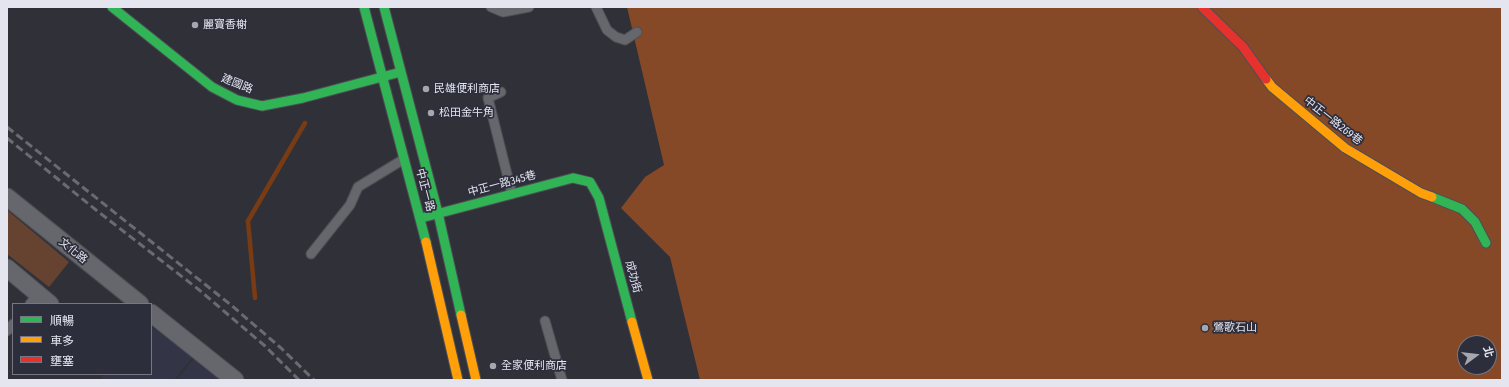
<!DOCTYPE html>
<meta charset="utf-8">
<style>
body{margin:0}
#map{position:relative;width:1509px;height:387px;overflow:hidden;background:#303138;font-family:"Fira Sans Condensed","Noto Sans TC",sans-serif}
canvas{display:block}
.frame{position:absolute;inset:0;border:8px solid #e4e5ee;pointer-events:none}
.legend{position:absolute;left:12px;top:303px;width:140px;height:72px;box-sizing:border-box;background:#2d2e3c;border:1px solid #767783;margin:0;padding:5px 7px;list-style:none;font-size:12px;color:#e4e5ee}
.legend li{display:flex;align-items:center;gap:8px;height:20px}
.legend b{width:20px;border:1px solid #767783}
.north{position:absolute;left:1457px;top:335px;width:40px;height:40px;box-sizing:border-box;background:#2d2e3c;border:1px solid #767783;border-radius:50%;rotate:75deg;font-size:11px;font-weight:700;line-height:16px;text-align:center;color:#e4e5ee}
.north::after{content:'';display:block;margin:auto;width:14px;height:18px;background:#a5a6ae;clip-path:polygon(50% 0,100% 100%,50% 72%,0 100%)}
</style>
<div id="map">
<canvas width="1509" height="387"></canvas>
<div class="frame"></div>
<ul class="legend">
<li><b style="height:5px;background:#30b455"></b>順暢</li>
<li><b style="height:5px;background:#ff9f0a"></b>車多</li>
<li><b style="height:5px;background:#e5322d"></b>壅塞</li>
</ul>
<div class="north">北</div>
</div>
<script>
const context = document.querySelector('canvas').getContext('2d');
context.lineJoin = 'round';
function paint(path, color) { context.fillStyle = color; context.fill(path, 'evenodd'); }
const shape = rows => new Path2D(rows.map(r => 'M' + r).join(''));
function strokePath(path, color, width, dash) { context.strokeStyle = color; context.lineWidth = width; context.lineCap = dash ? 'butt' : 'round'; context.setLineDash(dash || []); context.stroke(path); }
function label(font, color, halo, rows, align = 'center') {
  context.font = font + ' "Fira Sans Condensed","Noto Sans TC",sans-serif'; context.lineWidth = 3.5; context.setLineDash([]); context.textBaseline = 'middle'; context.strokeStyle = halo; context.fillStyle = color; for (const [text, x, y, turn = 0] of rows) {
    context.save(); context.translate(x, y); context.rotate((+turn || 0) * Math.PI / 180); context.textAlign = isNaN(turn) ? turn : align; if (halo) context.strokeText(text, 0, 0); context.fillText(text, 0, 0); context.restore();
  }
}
paint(shape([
 [151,327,195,354,174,380,99,380,104,374,151,374],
 [197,355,225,380,177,380]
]), '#333547');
paint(shape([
 [7,210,69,262,49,287,7,254]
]), '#664230');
paint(shape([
 [627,7,1502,7,1502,380,700,380,670,257,621,208,645,177,664,165],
 [1465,343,1489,343,1489,367,1465,367]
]), '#854928');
strokePath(shape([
 [255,298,248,221,305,123]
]), '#783b14', 4.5);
const lane = shape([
 [491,7,503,12,529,7],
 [596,7,607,30,616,37,625,40,637,32],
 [501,92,488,98,512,194],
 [311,254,350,205,358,187,404,159],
 [30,304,38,294],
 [545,321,562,380],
 [7,331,13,324]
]);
const street = shape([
 [7,197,140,304],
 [7,268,50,304],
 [151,313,235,380]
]);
const fast = shape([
 [112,7,212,87,237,100,262,106,303,98,397,73],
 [364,7,426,242],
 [384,7,438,213,461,315],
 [1432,197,1462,209,1475,222,1486,243],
 [425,217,573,178,590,182,599,198,632,322]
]);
const slow = shape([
 [1266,79,1272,87,1345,148,1421,193,1432,197],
 [426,242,458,380],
 [461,315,476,380],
 [632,322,648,380]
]);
const jam = shape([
 [1202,7,1243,47,1266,79]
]);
strokePath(lane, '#4e4e55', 11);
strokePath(street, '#4e4e55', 19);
strokePath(fast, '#4e4e55', 11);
strokePath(slow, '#4e4e55', 11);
strokePath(jam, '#4e4e55', 11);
strokePath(lane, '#66676c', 9);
strokePath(street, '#66676c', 17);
strokePath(fast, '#30b455', 9);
strokePath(slow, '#ff9f0a', 9);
strokePath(jam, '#e5322d', 9);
strokePath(shape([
 [7,127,231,305,281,348,314,380],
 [7,138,96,210,198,289,265,346,299,380]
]), '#6a6a6f', 3, [8, 4]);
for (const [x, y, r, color] of [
 [195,25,4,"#a5a6ae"],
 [426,89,4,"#a5a6ae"],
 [431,113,4,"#a5a6ae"],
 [1205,328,4,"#a5a6ae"],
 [493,366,4,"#a5a6ae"]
]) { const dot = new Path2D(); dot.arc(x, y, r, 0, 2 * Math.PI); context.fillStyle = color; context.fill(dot); strokePath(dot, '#2d2e3c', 1.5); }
label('11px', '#e4e5ee', '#2d2e3c', [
 ["麗寶香榭",203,25],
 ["民雄便利商店",434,89],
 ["松田金牛角",439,113],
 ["鶯歌石山",1213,328],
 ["全家便利商店",501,366]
], 'left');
label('11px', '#e4e5ee', '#2d2e3c', [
 ["建國路",237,84,22],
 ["中正一路269巷",1333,121,38],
 ["中正一路345巷",502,184,-15],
 ["中正一路",425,190,75],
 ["文化路",73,251,39],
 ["成功街",633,277,75]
]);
</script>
